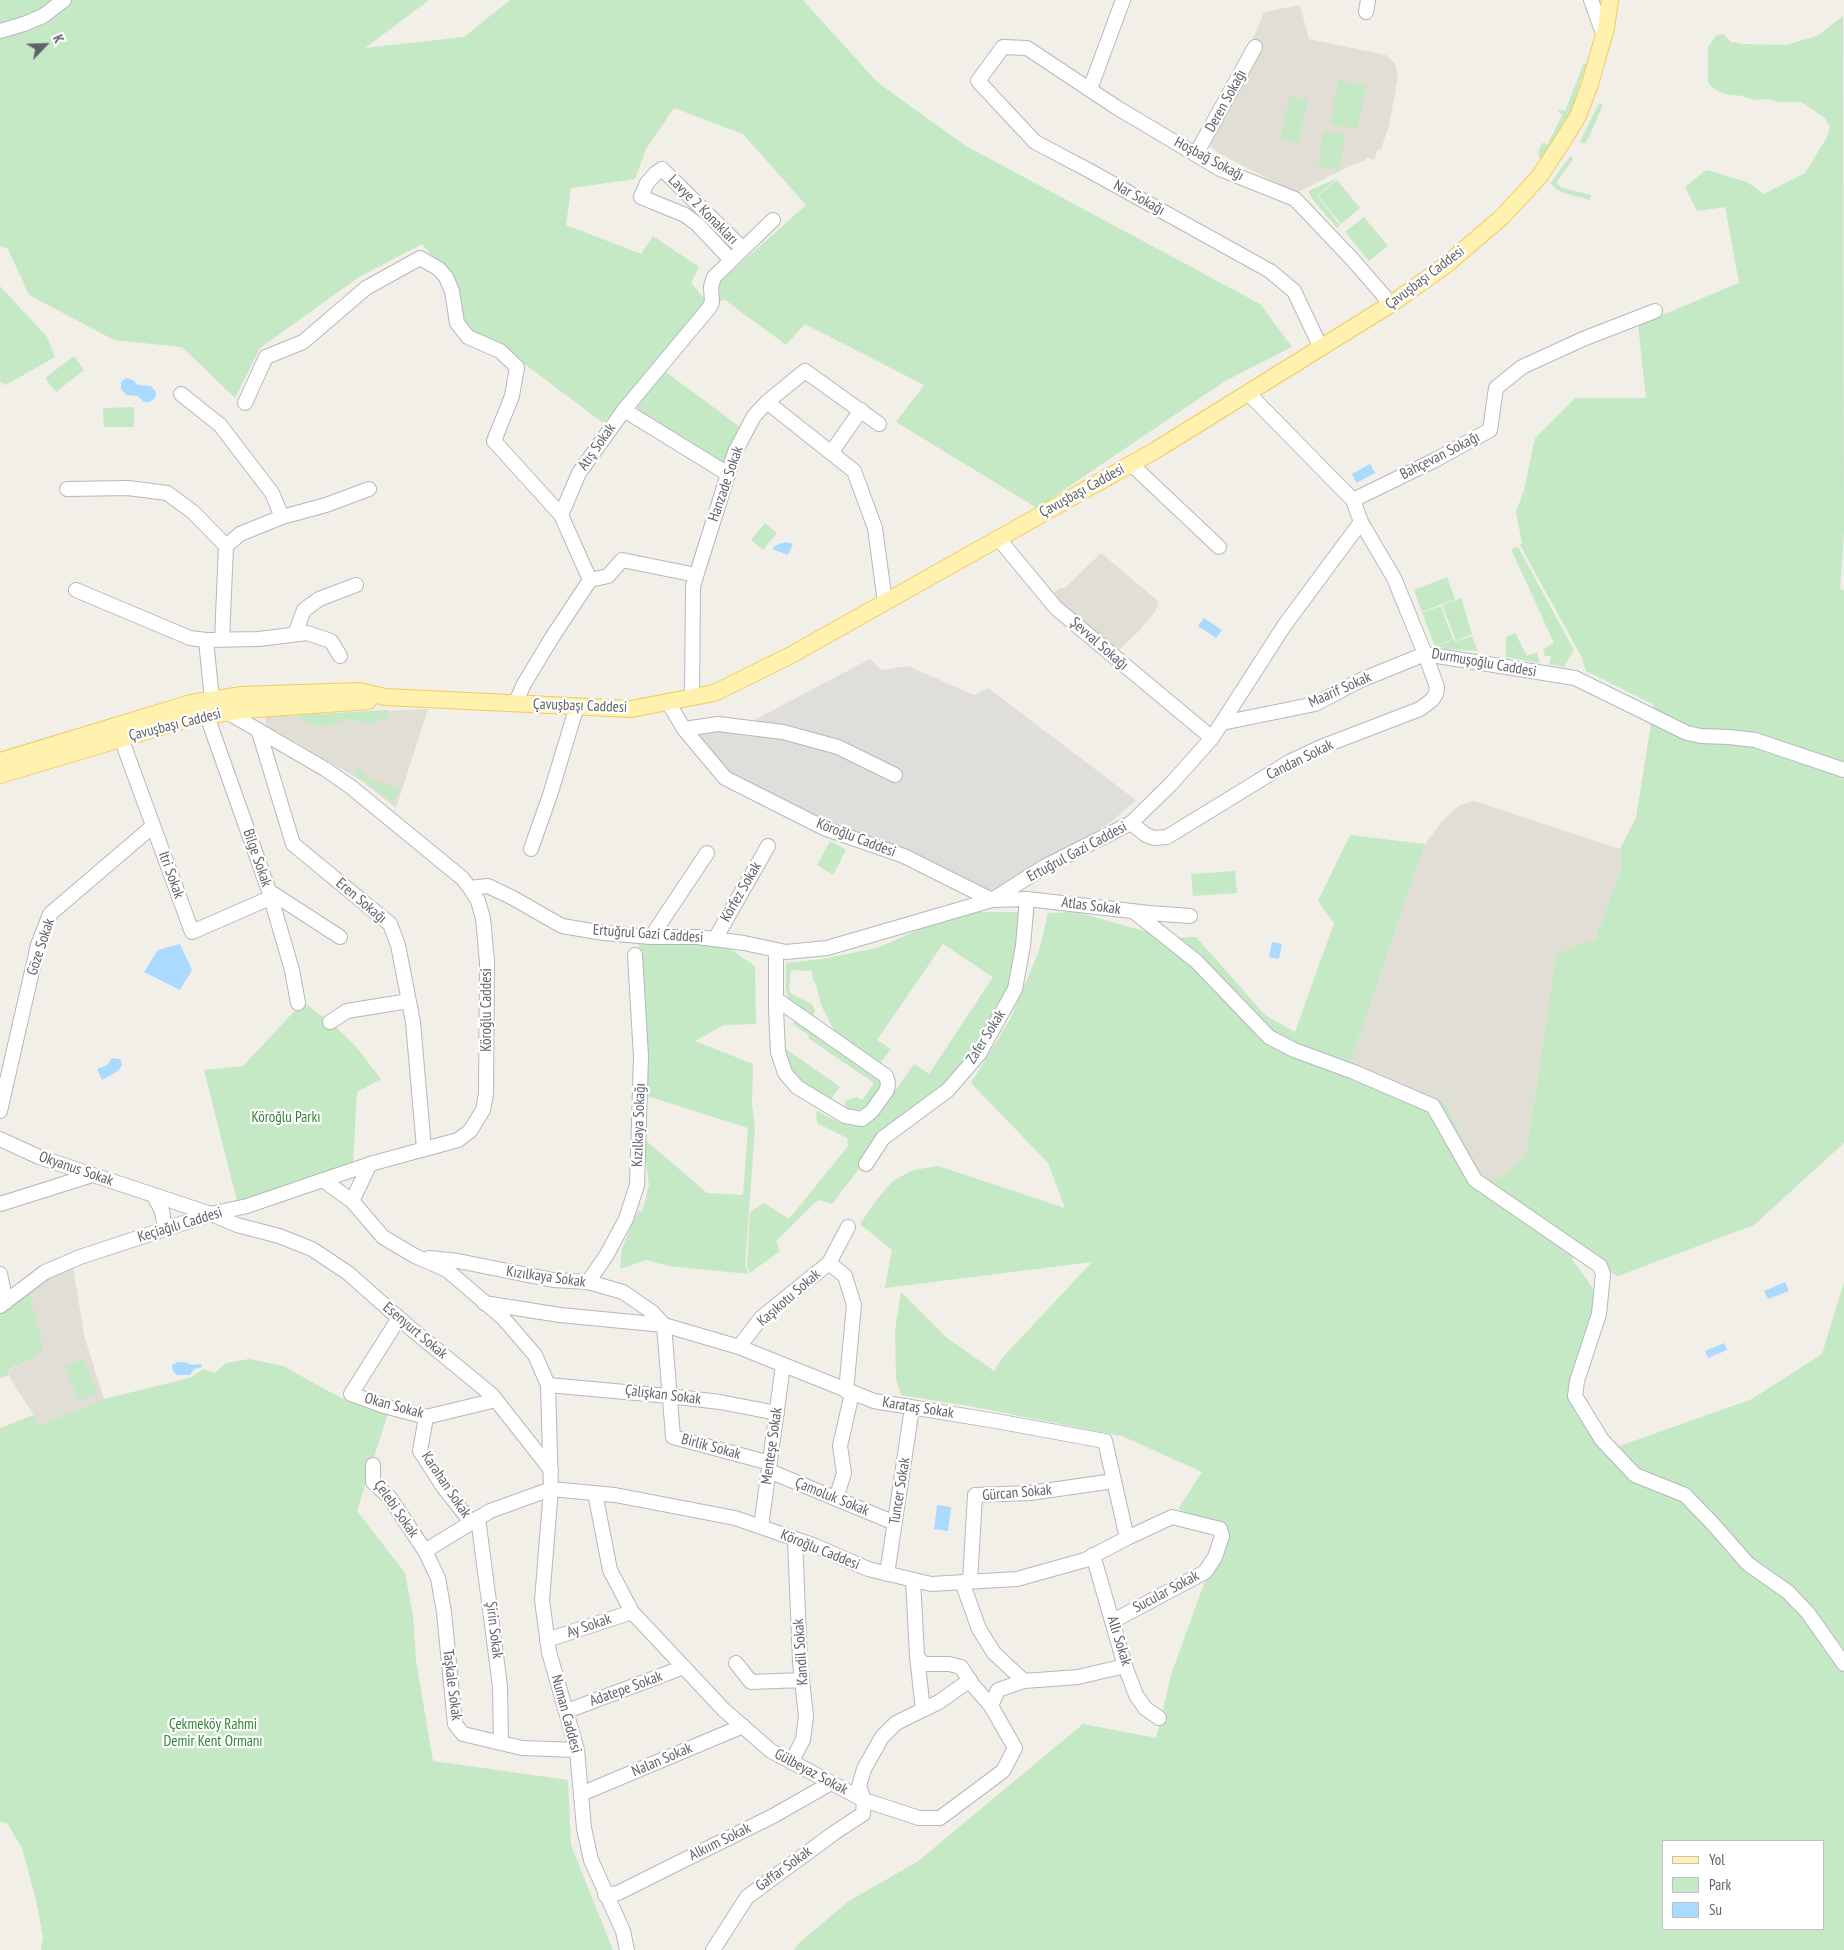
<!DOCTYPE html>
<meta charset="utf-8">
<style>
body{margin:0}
#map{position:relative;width:1844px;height:1950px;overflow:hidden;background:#f1efe8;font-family:"PT Sans Narrow",sans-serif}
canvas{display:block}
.legend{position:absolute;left:1662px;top:1840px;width:162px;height:90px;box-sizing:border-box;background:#fff;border:1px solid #bfc1c3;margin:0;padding:6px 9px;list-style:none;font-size:15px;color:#5f6368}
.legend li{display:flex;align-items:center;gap:10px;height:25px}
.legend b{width:25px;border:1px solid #bfc1c3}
.north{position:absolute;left:20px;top:20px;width:50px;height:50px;-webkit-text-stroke:4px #fff;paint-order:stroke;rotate:66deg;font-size:14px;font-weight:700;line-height:20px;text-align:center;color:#5f6368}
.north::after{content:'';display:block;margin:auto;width:18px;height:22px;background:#5f6368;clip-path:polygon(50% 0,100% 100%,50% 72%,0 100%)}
</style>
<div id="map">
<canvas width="1844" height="1950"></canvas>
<ul class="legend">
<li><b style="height:6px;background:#fff2af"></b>Yol</li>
<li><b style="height:14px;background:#c5e8c5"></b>Park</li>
<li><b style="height:14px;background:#aadaff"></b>Su</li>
</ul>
<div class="north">K</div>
</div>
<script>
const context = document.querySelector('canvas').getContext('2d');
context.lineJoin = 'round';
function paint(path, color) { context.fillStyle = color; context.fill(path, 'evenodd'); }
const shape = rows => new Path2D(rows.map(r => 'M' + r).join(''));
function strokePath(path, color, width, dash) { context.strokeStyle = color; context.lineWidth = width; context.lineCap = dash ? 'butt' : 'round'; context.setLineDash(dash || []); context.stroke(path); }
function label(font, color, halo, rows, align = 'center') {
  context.font = font + ' "PT Sans Narrow",sans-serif'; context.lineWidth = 4.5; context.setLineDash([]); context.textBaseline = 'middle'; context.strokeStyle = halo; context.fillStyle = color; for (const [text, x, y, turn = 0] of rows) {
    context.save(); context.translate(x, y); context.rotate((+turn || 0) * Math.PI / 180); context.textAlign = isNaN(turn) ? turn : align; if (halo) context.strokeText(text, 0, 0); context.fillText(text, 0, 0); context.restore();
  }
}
paint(shape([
 [870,659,881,670,908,666,974,695,988,688,1136,800,1112,821,1044,867,992,900,725,778,684,729,741,727]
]), '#e0deda');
paint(shape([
 [1300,5,1309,39,1386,55,1395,63,1398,77,1389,125,1381,149,1378,149,1374,160,1366,157,1364,161,1352,165,1296,193,1220,154,1210,146,1264,12],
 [1101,553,1159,602,1155,612,1140,630,1115,654,1050,596,1060,588,1065,588],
 [428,709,396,808,362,781,279,732,266,728,265,717],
 [1474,801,1620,849,1622,865,1595,940,1573,946,1555,962,1526,1156,1498,1179,1483,1178,1351,1060,1425,844,1443,820,1460,805],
 [73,1268,84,1335,104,1399,40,1425,10,1378,8,1371,34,1358,28,1288]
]), '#e1ded6');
paint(shape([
 [0,0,429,0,365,48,464,37,510,0,803,0,877,82,966,146,1260,304,1292,347,1225,381,1037,508,896,422,924,385,805,324,786,345,725,300,711,303,603,423,518,359,469,331,447,274,422,244,359,277,260,348,235,398,182,347,114,340,29,295,8,249,0,246],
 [674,108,743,134,806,205,703,297,691,283,699,267,653,236,641,254,566,225,571,188,635,179,646,149],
 [1843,16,1844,532,1840,589,1844,590,1844,1143,1754,1225,1618,1276,1577,1254,1572,1259,1599,1297,1582,1394,1614,1448,1752,1399,1822,1354,1844,1282,1844,1950,794,1950,799,1943,849,1901,917,1862,1083,1724,1156,1738,1172,1672,1225,1526,1178,1509,1202,1472,1122,1436,969,1406,901,1395,896,1379,895,1330,901,1292,946,1337,994,1371,1004,1356,1092,1262,885,1288,892,1250,860,1224,878,1198,893,1181,913,1170,938,1166,1065,1208,1048,1163,971,1083,1010,1019,1039,951,1048,913,1076,912,1169,938,1196,937,1265,1015,1295,1032,1334,923,1318,901,1350,835,1425,844,1351,1060,1360,1068,1443,1101,1483,1178,1498,1179,1526,1156,1556,955,1573,946,1595,940,1622,865,1620,849,1636,818,1654,705,1586,671,1581,656,1520,545,1522,543,1516,512,1524,490,1535,438,1575,398,1646,398,1638,325,1739,283,1725,207,1697,211,1685,187,1706,170,1747,182,1764,194,1805,173,1826,139,1830,127,1825,118,1801,102,1780,102,1768,99,1753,100,1743,96,1725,94,1716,90,1708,83,1708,47,1716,36,1723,34,1731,42,1742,44,1786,45,1817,36],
 [1663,1841,1823,1841,1823,1929,1663,1929],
 [1584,63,1586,65,1572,108,1544,158,1540,159,1538,152,1542,143,1548,144,1562,115,1558,111,1559,109,1565,111],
 [1339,80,1366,86,1357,129,1330,124],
 [1290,96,1308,101,1298,143,1280,139],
 [1599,103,1603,105,1588,139,1585,143,1580,142],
 [1324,132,1345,135,1339,169,1318,166],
 [1571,155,1573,159,1556,183,1562,188,1591,195,1590,200,1561,192,1550,184],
 [1338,178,1317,196,1340,225,1337,228,1313,200,1308,191],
 [1337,180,1360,208,1341,224,1318,196],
 [1364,217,1388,246,1369,261,1345,232],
 [0,286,47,337,55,357,6,385,0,382],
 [74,356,84,370,56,392,45,378],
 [666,372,740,427,738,429,726,464,723,466,638,411,637,407,662,373],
 [134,407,134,427,104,427,103,408],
 [765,523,777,533,763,550,751,540],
 [1518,547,1574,650,1564,667,1549,664,1551,656,1545,656,1543,649,1554,643,1511,549],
 [1447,577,1455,599,1422,612,1414,590],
 [1461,598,1472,634,1456,641,1442,605],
 [1441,606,1453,639,1435,646,1422,613],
 [1515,633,1527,656,1537,652,1540,663,1506,657,1506,637],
 [1472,636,1478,651,1445,649,1437,646,1454,639,1455,642],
 [389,710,387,720,377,718,375,724,347,719,329,726,318,726,300,720,299,715],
 [358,767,367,778,399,789,394,803,353,774],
 [830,841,846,850,833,875,817,865],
 [1235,871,1237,893,1193,896,1191,874],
 [967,912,1021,912,1011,983,976,1045,954,1076,879,1133,858,1170,832,1204,818,1200,776,1241,780,1251,750,1273,747,1266,750,1212,764,1203,789,1219,848,1146,847,1138,817,1123,816,1112,818,1111,838,1122,852,1126,867,1124,876,1117,914,1064,929,1074,993,977,943,944,877,1040,891,1049,880,1063,836,1034,821,1005,816,984,813,980,812,971,791,970,789,988,791,994,812,1004,815,1010,813,1015,810,1015,791,1001,788,997,786,989,786,963,822,959,877,948,957,913],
 [639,936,715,939,755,966,756,1024,724,1025,695,1041,753,1064,752,1104,755,1128,745,1266,749,1274,669,1266,646,1260,620,1269,622,1248,638,1211,642,1212,649,1185,643,1138,707,1193,743,1195,748,1128,644,1095,637,979],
 [303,1002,334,1025,357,1048,381,1079,357,1092,353,1166,299,1184,237,1201,204,1070,243,1066],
 [794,1022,798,1022,880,1082,881,1087,865,1108,853,1111,848,1109,845,1106,845,1101,857,1097,862,1100,874,1083,808,1038,809,1035,792,1024],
 [786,1049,840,1087,831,1099,826,1099,795,1075,789,1065],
 [28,1288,43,1349,34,1358,8,1370,9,1375,0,1378,0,1310],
 [84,1359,98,1393,79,1401,65,1367],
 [249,1359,283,1366,341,1398,389,1410,357,1511,405,1573,413,1616,416,1661,433,1761,568,1780,571,1845,613,1950,41,1950,43,1936,35,1896,22,1848,7,1823,0,1822,0,1428,34,1415,40,1425,104,1399,189,1378,204,1369,215,1373,226,1363]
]), '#c5e8c5');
paint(shape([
 [126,378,133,380,138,385,151,386,156,392,155,398,150,402,144,402,138,396,126,395,121,389,121,382],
 [1370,464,1375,473,1356,483,1352,474],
 [786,542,793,544,788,555,772,549,776,545],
 [1204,618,1222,630,1216,638,1198,626],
 [1272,942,1282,944,1279,959,1269,957],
 [180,944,192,970,180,990,144,972,158,950],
 [112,1058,120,1059,122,1065,118,1071,102,1080,97,1069,107,1065],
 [1785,1282,1789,1291,1768,1299,1764,1291],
 [1724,1343,1727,1350,1708,1358,1705,1351],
 [178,1362,184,1362,192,1365,201,1364,202,1367,194,1369,190,1375,177,1375,173,1371,172,1365],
 [937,1505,951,1507,948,1531,934,1529]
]), '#aadaff');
const minor = shape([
 [1591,0,1604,36],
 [1366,12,1368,0],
 [0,31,24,24,43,16,64,0],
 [1090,89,1123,0],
 [1196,154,1255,47],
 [731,260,697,224,685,215,641,197,647,183,656,173,662,169,743,249],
 [1321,348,1294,291,1270,271,1090,171,1035,142,978,81,1003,47,1027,48,1116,107,1220,169,1295,199,1352,259,1391,304],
 [1248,393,1353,500,1361,522,1394,578,1425,654,1575,678,1687,733,1701,736,1729,737,1755,740,1844,770],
 [181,394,220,425,272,493,282,517],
 [767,402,805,371,879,424],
 [245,403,266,357,303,342,366,288,420,258,439,269,446,277,452,291,457,323,468,337,500,351,517,367,512,396,494,441,561,515],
 [624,410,728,474],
 [831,453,861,410],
 [1131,464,1219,547],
 [67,489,128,488,167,493,193,512,226,546],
 [1353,500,1435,460,1490,430,1496,388,1522,367,1583,339,1655,311],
 [998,538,1056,608,1212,738],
 [590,580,608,576,622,560,696,575],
 [76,590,190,638,206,640,259,639,307,633,331,641,340,656],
 [295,634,304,610,319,599,356,585],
 [206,640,212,700],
 [222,640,226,546,240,534,282,517,326,505,369,489],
 [692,697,693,586,735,452,754,416,767,402,854,471,875,528,885,602],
 [668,702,684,729,725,778,826,829,904,856,992,900,1027,899,1149,913,1190,916],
 [515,704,524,684,551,639,590,580,561,515,579,473,624,410,709,308,712,302,711,287,714,277,773,220],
 [207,716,269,891,292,970,298,1003],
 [684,729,718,724,783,732,838,747,895,775],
 [259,732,293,844,390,924,398,945,413,1022,424,1149],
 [121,738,192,932,270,898],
 [1131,823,1146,835,1154,838,1167,837,1291,761,1321,747,1420,709,1432,700,1436,694,1437,687,1425,654,1361,680,1315,704,1222,723],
 [531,849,550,795,577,706],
 [470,888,488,886,513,898,562,926,604,933,651,937,698,937,744,943,786,952,827,948,992,900,1044,867,1131,823,1171,784,1212,738,1284,626,1361,522],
 [269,891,340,937],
 [1133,911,1196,961,1269,1037,1294,1050,1354,1072,1433,1106,1475,1180,1600,1266,1603,1274,1599,1314,1577,1381,1575,1396,1602,1440,1635,1475,1685,1495,1713,1524,1748,1564,1788,1592,1808,1613,1844,1664],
 [651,937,707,853],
 [715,939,768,846],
 [776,950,776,1010,778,1052,785,1073,797,1087,845,1116,862,1119,872,1111,887,1090,888,1083,886,1076,776,999],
 [330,1022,347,1011,409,1001],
 [0,1111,38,945,50,914,153,826],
 [0,1139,39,1157,211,1214,237,1225,279,1236,312,1249,348,1273,409,1327,492,1395,551,1470],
 [370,1164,352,1201,383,1237,415,1256,447,1270,503,1318,535,1355,548,1385,551,1489,542,1600,549,1652,577,1750,584,1828,591,1860,623,1931,627,1950],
 [866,1164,883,1138,948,1090,979,1054,1015,989,1023,946,1027,899],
 [323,1180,352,1201],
 [154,1196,162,1211,165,1229],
 [0,1204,92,1175],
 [429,1258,458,1261,553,1280,588,1282,623,1292,652,1312,664,1325],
 [829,1263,848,1227],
 [0,1274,6,1302],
 [588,1282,606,1256,626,1219,637,1185,641,1057,635,955],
 [0,1306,45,1272,80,1257,211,1214,247,1206,370,1164,458,1140,470,1131,483,1110,486,1094,487,962,483,918,478,901,470,888,462,878,351,787,325,769,227,712,225,708],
 [399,1318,351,1394,384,1406,426,1417,496,1400],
 [664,1325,673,1437,770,1463],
 [739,1347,761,1318,829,1263,845,1276,854,1305,846,1391],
 [548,1385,669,1396,720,1402,777,1413],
 [426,1417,420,1451,444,1488,471,1522],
 [373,1465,373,1482,390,1498,425,1551,438,1578,444,1612,455,1724,463,1734,522,1748,577,1750],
 [769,1471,895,1523],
 [595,1493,610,1570,632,1612,724,1710,771,1751,864,1800,919,1818,940,1818,1003,1771,1015,1748,991,1706,998,1690,1024,1681,1078,1677,1125,1666],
 [836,1499,844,1473,840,1446,852,1393],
 [478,1518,500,1686,501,1743],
 [761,1527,783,1365],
 [425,1551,490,1511,551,1489,615,1495,735,1518,813,1545,868,1569,931,1584,1017,1579,1085,1560,1127,1538,1105,1441,996,1421,874,1401,739,1347,664,1325,560,1315,484,1303],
 [1093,1555,1125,1666,1136,1695,1145,1708,1159,1718],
 [887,1574,912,1408],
 [913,1580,917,1656,923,1664,949,1664,961,1667,972,1684,991,1706],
 [962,1582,979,1629,994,1653,1024,1681],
 [970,1582,975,1495,1030,1493,1114,1481],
 [1113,1621,1205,1572,1215,1557,1222,1536,1220,1529,1172,1517,1127,1538],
 [547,1640,632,1612],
 [917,1656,923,1710],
 [736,1663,751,1682,802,1680],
 [567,1711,684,1667],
 [791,1762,803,1740,806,1716,800,1662,795,1539],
 [581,1794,743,1726],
 [605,1895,618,1893,670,1867,773,1816,831,1783],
 [713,1950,747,1897,834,1833,863,1814,864,1800,859,1786,864,1769,882,1737,896,1723,939,1702,970,1680]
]);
const major = shape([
 [0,761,191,703,242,695,359,691,385,697,631,709,714,693,791,655,1156,450,1391,304,1446,265,1502,217,1539,177,1562,142,1578,116,1589,87,1606,28,1610,0],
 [0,775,191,718,244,710,368,701]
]);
strokePath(minor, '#b5b8bc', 16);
strokePath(major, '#f2c960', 18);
strokePath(minor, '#fff', 14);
strokePath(major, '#fff2af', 16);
label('15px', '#5f6368', '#fff', [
 ["Deren Sokağı",1226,101,-61],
 ["Hoşbağ Sokağı",1209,159,28],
 ["Nar Sokağı",1139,198,29],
 ["Lavye 2 Konakları",703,210,45],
 ["Çavuşbaşı Caddesi",1425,278,-37],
 ["Atış Sokak",597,447,-55],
 ["Bahçevan Sokağı",1440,456,-27],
 ["Hanzade Sokak",726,484,-71],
 ["Çavuşbaşı Caddesi",1082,491,-29],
 ["Şevval Sokağı",1099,644,41],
 ["Durmuşoğlu Caddesi",1484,663,10],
 ["Maarif Sokak",1340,690,-24],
 ["Çavuşbaşı Caddesi",580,706,2],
 ["Çavuşbaşı Caddesi",175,725,-14],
 ["Candan Sokak",1300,760,-26],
 ["Köroğlu Caddesi",856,838,21],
 ["Ertuğrul Gazi Caddesi",1077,852,-28],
 ["Bilge Sokak",257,858,71],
 ["Itri Sokak",171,875,70],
 ["Körfez Sokak",741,892,-60],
 ["Eren Sokağı",361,901,40],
 ["Atlas Sokak",1091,906,7],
 ["Ertuğrul Gazi Caddesi",648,934,4],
 ["Göze Sokak",41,947,-72],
 ["Köroğlu Caddesi",487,1010,-90],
 ["Zafer Sokak",986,1037,-58],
 ["Kızılkaya Sokağı",639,1125,-88],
 ["Okyanus Sokak",76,1169,19],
 ["Keçiağılı Caddesi",180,1225,-17],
 ["Kızılkaya Sokak",546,1277,8],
 ["Kaşıkotu Sokak",789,1298,-41],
 ["Esenyurt Sokak",415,1331,40],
 ["Çalışkan Sokak",663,1395,7],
 ["Okan Sokak",394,1406,15],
 ["Karataş Sokak",918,1408,9],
 ["Menteşe Sokak",772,1446,-82],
 ["Birlik Sokak",711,1447,15],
 ["Karahan Sokak",446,1485,56],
 ["Tuncer Sokak",900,1491,-81],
 ["Gürcan Sokak",1017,1493,-5],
 ["Çamoluk Sokak",832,1497,22],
 ["Çelebi Sokak",396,1509,55],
 ["Köroğlu Caddesi",820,1550,22],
 ["Sucular Sokak",1166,1592,-28],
 ["Ay Sokak",589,1626,-19],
 ["Şirin Sokak",494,1630,83],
 ["Allı Sokak",1119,1641,73],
 ["Kandil Sokak",801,1652,-94],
 ["Taşkale Sokak",452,1685,83],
 ["Adatepe Sokak",626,1689,-20],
 ["Numan Caddesi",566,1714,75],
 ["Nalan Sokak",662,1760,-23],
 ["Gülbeyaz Sokak",811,1772,28],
 ["Alkıım Sokak",720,1842,-26],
 ["Gaffar Sokak",784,1869,-36]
]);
label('15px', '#348238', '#fff', [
 ["Köroğlu Parkı",286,1118],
 ["Çekmeköy Rahmi",213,1725],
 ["Demir Kent Ormanı",213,1742]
]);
</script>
